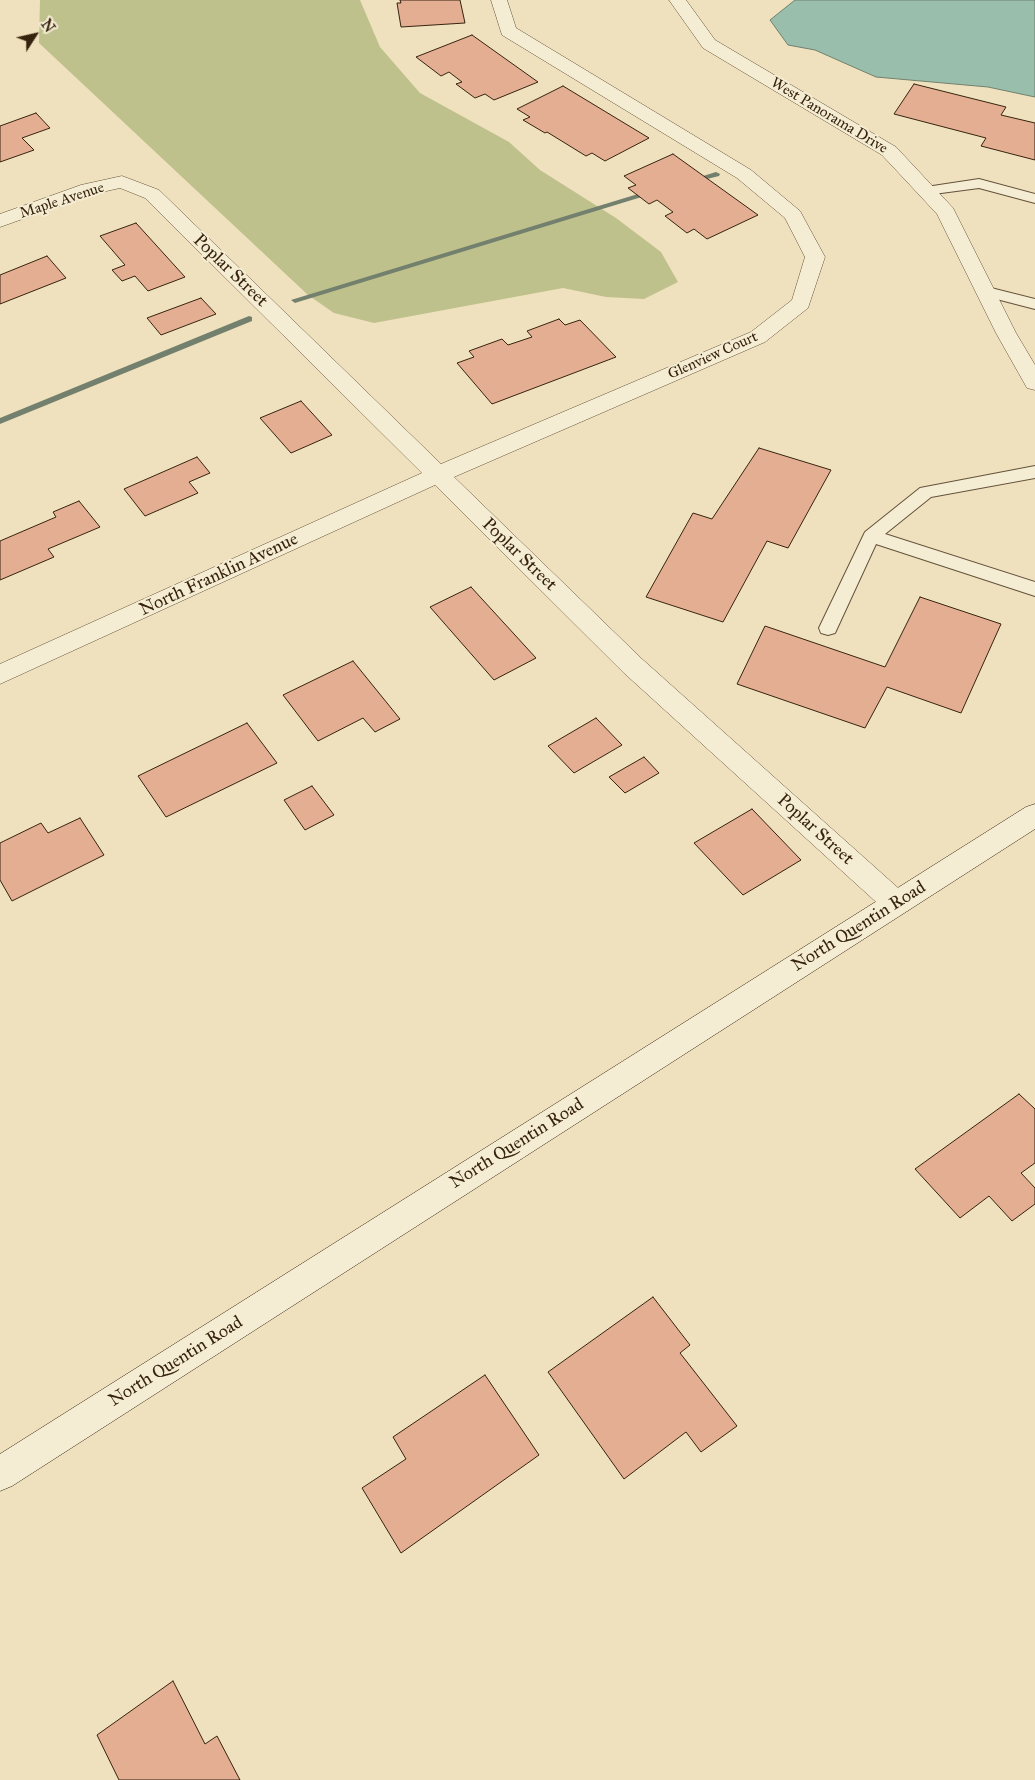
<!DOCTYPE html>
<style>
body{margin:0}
#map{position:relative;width:1035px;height:1780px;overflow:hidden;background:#efe1bd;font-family:"IM FELL Great Primer",serif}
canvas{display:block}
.north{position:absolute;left:10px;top:10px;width:50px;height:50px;-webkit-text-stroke:4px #f5ecd4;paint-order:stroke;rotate:55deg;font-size:14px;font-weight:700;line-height:20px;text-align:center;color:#36230e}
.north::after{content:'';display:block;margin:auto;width:18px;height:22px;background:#36230e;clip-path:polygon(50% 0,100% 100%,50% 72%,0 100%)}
</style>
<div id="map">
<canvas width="1035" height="1780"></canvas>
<div class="north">N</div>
</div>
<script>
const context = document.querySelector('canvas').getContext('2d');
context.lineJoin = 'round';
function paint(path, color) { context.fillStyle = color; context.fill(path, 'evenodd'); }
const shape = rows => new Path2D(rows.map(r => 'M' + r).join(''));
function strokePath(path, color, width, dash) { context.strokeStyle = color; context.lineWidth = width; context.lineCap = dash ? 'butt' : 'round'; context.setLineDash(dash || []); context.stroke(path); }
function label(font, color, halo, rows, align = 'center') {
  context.font = font + ' "IM FELL Great Primer",serif'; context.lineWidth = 4; context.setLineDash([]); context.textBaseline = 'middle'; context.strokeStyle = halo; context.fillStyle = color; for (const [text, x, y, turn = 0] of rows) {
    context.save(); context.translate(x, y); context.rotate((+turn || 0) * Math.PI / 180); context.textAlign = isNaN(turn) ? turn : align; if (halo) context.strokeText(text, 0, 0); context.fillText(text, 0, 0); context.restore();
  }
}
paint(shape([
 [40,0,360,0,380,47,420,93,509,142,540,170,616,218,661,252,678,282,644,299,606,297,563,288,374,323,334,313,308,295,39,43]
]), '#bfc18d');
const water = shape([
 [795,0,1035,0,1035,97,988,87,876,77,815,50,788,45,770,20,795,0]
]);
paint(water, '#9abeac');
strokePath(water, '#72806d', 1);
paint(shape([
 [716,172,720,174,719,176,691,183,687,181,716,172],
 [651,190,658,192,298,302,295,303,291,300,651,190],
 [249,316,252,317,252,321,0,424,0,418,249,316]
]), '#72806d');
const building = shape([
 [400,0,460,0,465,23,401,27,397,3,401,3,400,0],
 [472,35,538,82,494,100,485,94,475,98,456,84,462,82,449,72,441,76,416,57,472,35],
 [914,84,1006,107,1001,115,1035,123,1035,160,981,146,986,138,894,114,914,84],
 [563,86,649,138,605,161,592,153,586,156,547,132,545,133,523,120,530,117,517,109,563,86],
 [36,113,50,128,22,138,34,150,0,162,0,126,36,113],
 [673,154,758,215,707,239,694,229,687,233,665,216,673,212,657,200,649,204,628,188,636,185,624,176,673,154],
 [136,223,185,277,148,291,135,276,122,281,112,270,125,265,100,236,136,223],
 [47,256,66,278,0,304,0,275,47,256],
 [201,298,216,314,161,335,147,318,201,298],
 [559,319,565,325,580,320,616,357,492,404,457,363,474,357,469,351,502,339,508,345,532,337,527,331,559,319],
 [301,401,332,435,291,453,260,418,301,401],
 [759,448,831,470,788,548,767,541,723,622,646,597,693,513,712,519,759,448],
 [197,457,210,473,189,482,198,493,145,516,124,489,197,457],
 [79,501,100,527,48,549,54,557,0,580,0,541,56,517,53,512,79,501],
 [471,587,536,658,494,680,430,607,471,587],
 [920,597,1001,624,961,713,887,687,865,728,737,684,765,626,885,667,920,597],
 [353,661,400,719,375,732,363,718,318,741,283,695,353,661],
 [596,718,622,745,574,773,548,746,596,718],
 [247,723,277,763,166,817,138,776,247,723],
 [644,757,659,773,625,793,609,777,644,757],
 [312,786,334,815,305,830,284,800,312,786],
 [752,809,801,860,743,895,694,843,752,809],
 [80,818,104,855,12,901,0,880,0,843,41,823,48,833,80,818],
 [1019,1094,1035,1109,1035,1163,1021,1173,1035,1188,1035,1204,1012,1221,989,1196,960,1218,915,1169,1019,1094],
 [653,1297,690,1345,680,1353,737,1426,701,1452,686,1432,624,1479,548,1372,653,1297],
 [485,1375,539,1455,401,1553,362,1488,406,1459,393,1437,485,1375],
 [173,1681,205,1744,217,1736,240,1780,119,1780,97,1735,173,1681]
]);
paint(building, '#e4ae92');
strokePath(building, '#36230e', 1);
const service = shape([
 [979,179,1035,194,1035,203,979,188,926,195,921,194,919,191,921,188,926,187,979,179],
 [987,287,1035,299,1035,309,981,295,979,292,981,289,987,287],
 [1035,466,1035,478,931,497,885,534,1035,582,1035,596,876,544,835,633,828,635,821,633,819,628,865,532,920,488,1035,466]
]);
const minor = shape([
 [491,0,507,0,516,28,751,170,800,211,825,257,808,308,765,342,454,477,642,659,906,895,910,903,906,911,896,915,886,911,624,673,435,485,0,684,0,664,422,473,145,198,120,188,93,194,0,227,0,214,81,185,122,176,159,190,441,464,751,332,792,300,805,257,785,218,737,178,502,35,491,0],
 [669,0,686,0,715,40,896,147,953,208,1016,333,1035,365,1035,390,1027,388,996,333,937,214,882,155,703,48,669,0]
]);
const secondary = shape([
 [1035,804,1035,829,12,1486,0,1491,0,1454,1026,807,1035,804]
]);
strokePath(service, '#64523a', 2);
strokePath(minor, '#64523a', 1);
strokePath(secondary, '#36230e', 1);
paint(service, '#f5ecd4');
paint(minor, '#f5ecd4');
paint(secondary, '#f5ecd4');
label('15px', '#36230e', '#f5ecd4', [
 ["West Panorama Drive",829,116,31],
 ["Maple Avenue",62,201,-18],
 ["Glenview Court",713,356,-24]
]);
label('18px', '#36230e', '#f5ecd4', [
 ["Poplar Street",230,271,44],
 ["Poplar Street",519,555,44],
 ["North Franklin Avenue",219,575,-25],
 ["Poplar Street",815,830,42],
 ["North Quentin Road",859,927,-32],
 ["North Quentin Road",517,1144,-32],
 ["North Quentin Road",176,1362,-32]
]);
</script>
